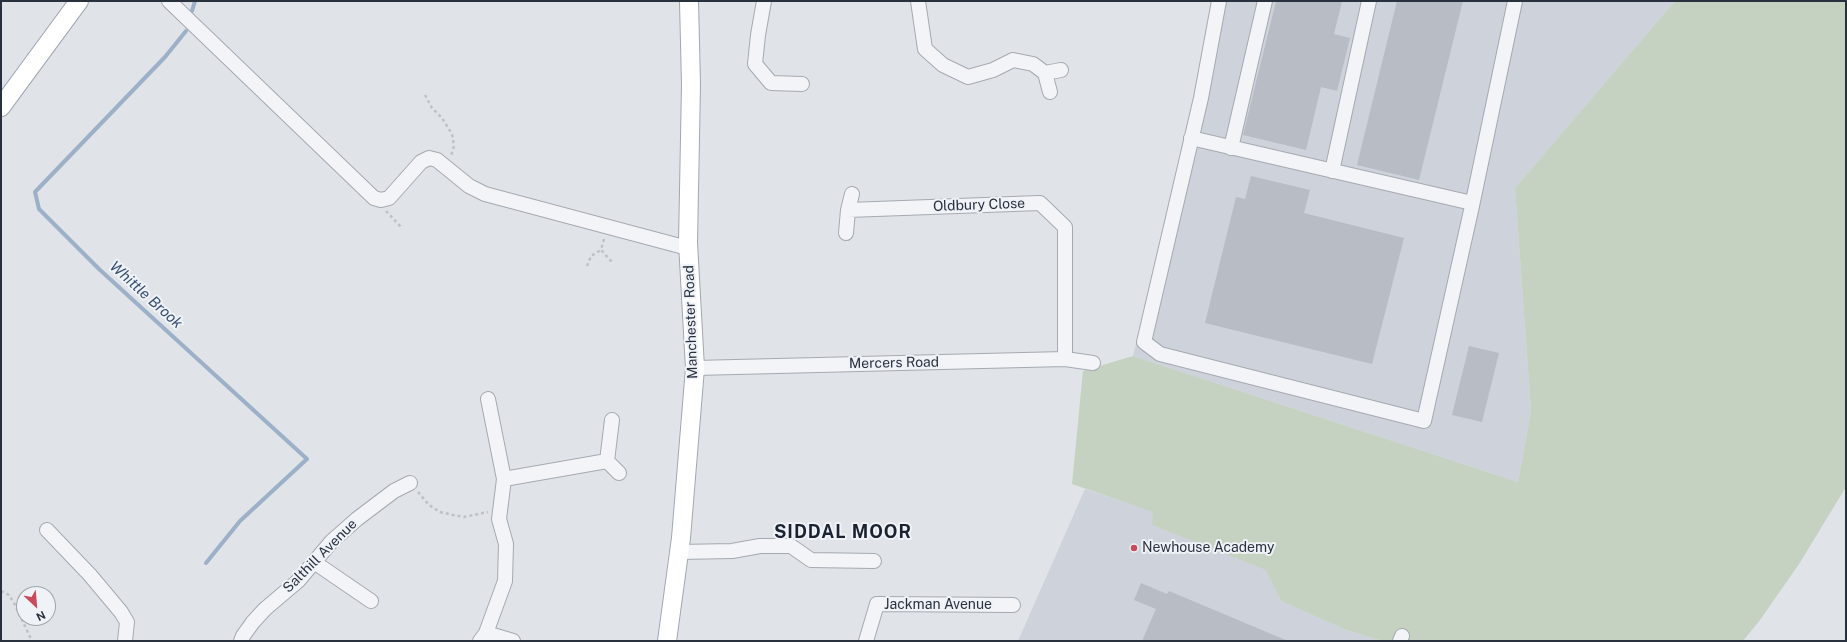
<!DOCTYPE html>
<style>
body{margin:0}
#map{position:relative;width:1847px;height:642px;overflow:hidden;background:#e0e3e8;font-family:"Public Sans",sans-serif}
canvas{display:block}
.frame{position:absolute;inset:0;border:2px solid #29313f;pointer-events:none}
.north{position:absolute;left:16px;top:586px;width:40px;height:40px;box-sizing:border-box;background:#eff2f6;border:1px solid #a0a5ad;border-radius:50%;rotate:154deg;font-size:11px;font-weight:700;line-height:16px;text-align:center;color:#29313f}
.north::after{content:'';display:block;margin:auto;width:14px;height:18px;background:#c94a5a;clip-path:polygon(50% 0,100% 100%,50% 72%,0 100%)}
</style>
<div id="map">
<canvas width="1847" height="642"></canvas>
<div class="frame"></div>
<div class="north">N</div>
</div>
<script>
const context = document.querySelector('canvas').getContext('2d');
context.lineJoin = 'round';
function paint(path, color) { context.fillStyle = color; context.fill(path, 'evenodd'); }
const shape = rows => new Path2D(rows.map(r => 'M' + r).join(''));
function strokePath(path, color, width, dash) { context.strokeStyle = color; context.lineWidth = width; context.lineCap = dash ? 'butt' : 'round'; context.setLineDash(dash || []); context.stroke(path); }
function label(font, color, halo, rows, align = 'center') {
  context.font = font + ' "Public Sans",sans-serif'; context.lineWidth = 4; context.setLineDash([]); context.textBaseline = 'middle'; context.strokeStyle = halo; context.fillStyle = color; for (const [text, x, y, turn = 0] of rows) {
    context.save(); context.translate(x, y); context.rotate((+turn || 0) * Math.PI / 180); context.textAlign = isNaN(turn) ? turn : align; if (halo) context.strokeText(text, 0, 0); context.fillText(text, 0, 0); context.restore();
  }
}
paint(shape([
 [1212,1,1675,1,1515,188,1531,411,1518,482,1133,356,1197,88],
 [1085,489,1154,512,1153,525,1267,570,1281,601,1346,630,1382,641,1018,641]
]), '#ced2da');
paint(shape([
 [1675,1,1846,1,1846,487,1799,564,1760,620,1743,641,1382,641,1346,630,1281,601,1266,570,1152,525,1153,512,1072,484,1083,371,1133,356,1518,482,1531,411,1515,188]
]), '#c5d2c1');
strokePath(shape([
 [192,11,195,1],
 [186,31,165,57,35,192,39,209,99,269,307,459,240,521,206,563]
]), '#9cb0c7', 4);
paint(shape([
 [1276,1,1342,1,1334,34,1350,38,1337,91,1321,87,1306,150,1243,135],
 [1397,1,1463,1,1419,180,1357,165],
 [1251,176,1310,190,1304,213,1404,238,1372,364,1205,323,1236,197,1245,199],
 [1469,346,1499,353,1482,422,1452,415],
 [1141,583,1167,594,1169,591,1288,641,1142,641,1156,609,1134,600]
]), '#b7bcc5');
const minor = shape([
 [169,1,374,198,381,200,389,198,421,162,429,158,437,160,469,186,485,194,680,246,689,246],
 [764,1,758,35,755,64,771,83,802,84],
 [918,1,925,49,943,65,968,77,993,70,1013,60,1033,64,1045,73,1050,92],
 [1219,1,1201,98,1144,342,1160,354,1424,421,1472,206,1515,1],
 [1045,73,1061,70],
 [1191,138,1472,203],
 [1231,148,1265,1],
 [1332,171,1369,1],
 [848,210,1040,203,1065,227,1065,359],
 [846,233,848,210,852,194],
 [695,368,1065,359,1093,363],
 [612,420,607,461,619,473],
 [504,479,607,461],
 [47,530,90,575,121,612,127,622,125,641],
 [679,552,732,551,760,546,791,546,811,560,874,561],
 [314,562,371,601],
 [486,633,513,641],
 [241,641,243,636,253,622,265,609,298,581,332,541,357,519,394,491,410,483],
 [480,641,486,633,505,581,506,544,499,519,504,479,488,399],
 [866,641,877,604,1013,605],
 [1400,641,1402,636]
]);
const major = shape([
 [1,107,79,1],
 [667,641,681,538,695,368,688,243,691,85,689,1]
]);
strokePath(minor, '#a5aab2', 16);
strokePath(major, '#a0a7b4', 20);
strokePath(shape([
 [425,95,432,108,442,118,452,134,454,146,451,156],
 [386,211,402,228],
 [604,239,601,250,612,262],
 [587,266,591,256,601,250],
 [418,492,429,505,440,512,453,515,464,517,488,512],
 [1,591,9,595,14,603,32,641]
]), '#bec1c7', 2.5, [3, 3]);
strokePath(minor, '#f3f4f7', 14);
strokePath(major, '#fff', 18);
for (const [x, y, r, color] of [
 [1134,548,4,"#c94a5a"]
]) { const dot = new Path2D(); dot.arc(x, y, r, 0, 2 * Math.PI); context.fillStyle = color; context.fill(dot); strokePath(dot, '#eff2f6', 1.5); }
label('14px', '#29313f', '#eff2f6', [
 ["Oldbury Close",979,205,-2],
 ["Manchester Road",691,322,-92],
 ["Mercers Road",894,363,-1],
 ["Salthill Avenue",320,556,-45],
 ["Jackman Avenue",938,605]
]);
label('14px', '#29313f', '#eff2f6', [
 ["Newhouse Academy",1142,548]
], 'left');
label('italic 15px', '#354f72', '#eff2f6', [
 ["Whittle Brook",146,295,42]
]);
context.letterSpacing = '1px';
label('bold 18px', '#1b2230', '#eff2f6', [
 ["SIDDAL MOOR",843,532]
]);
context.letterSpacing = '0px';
</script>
